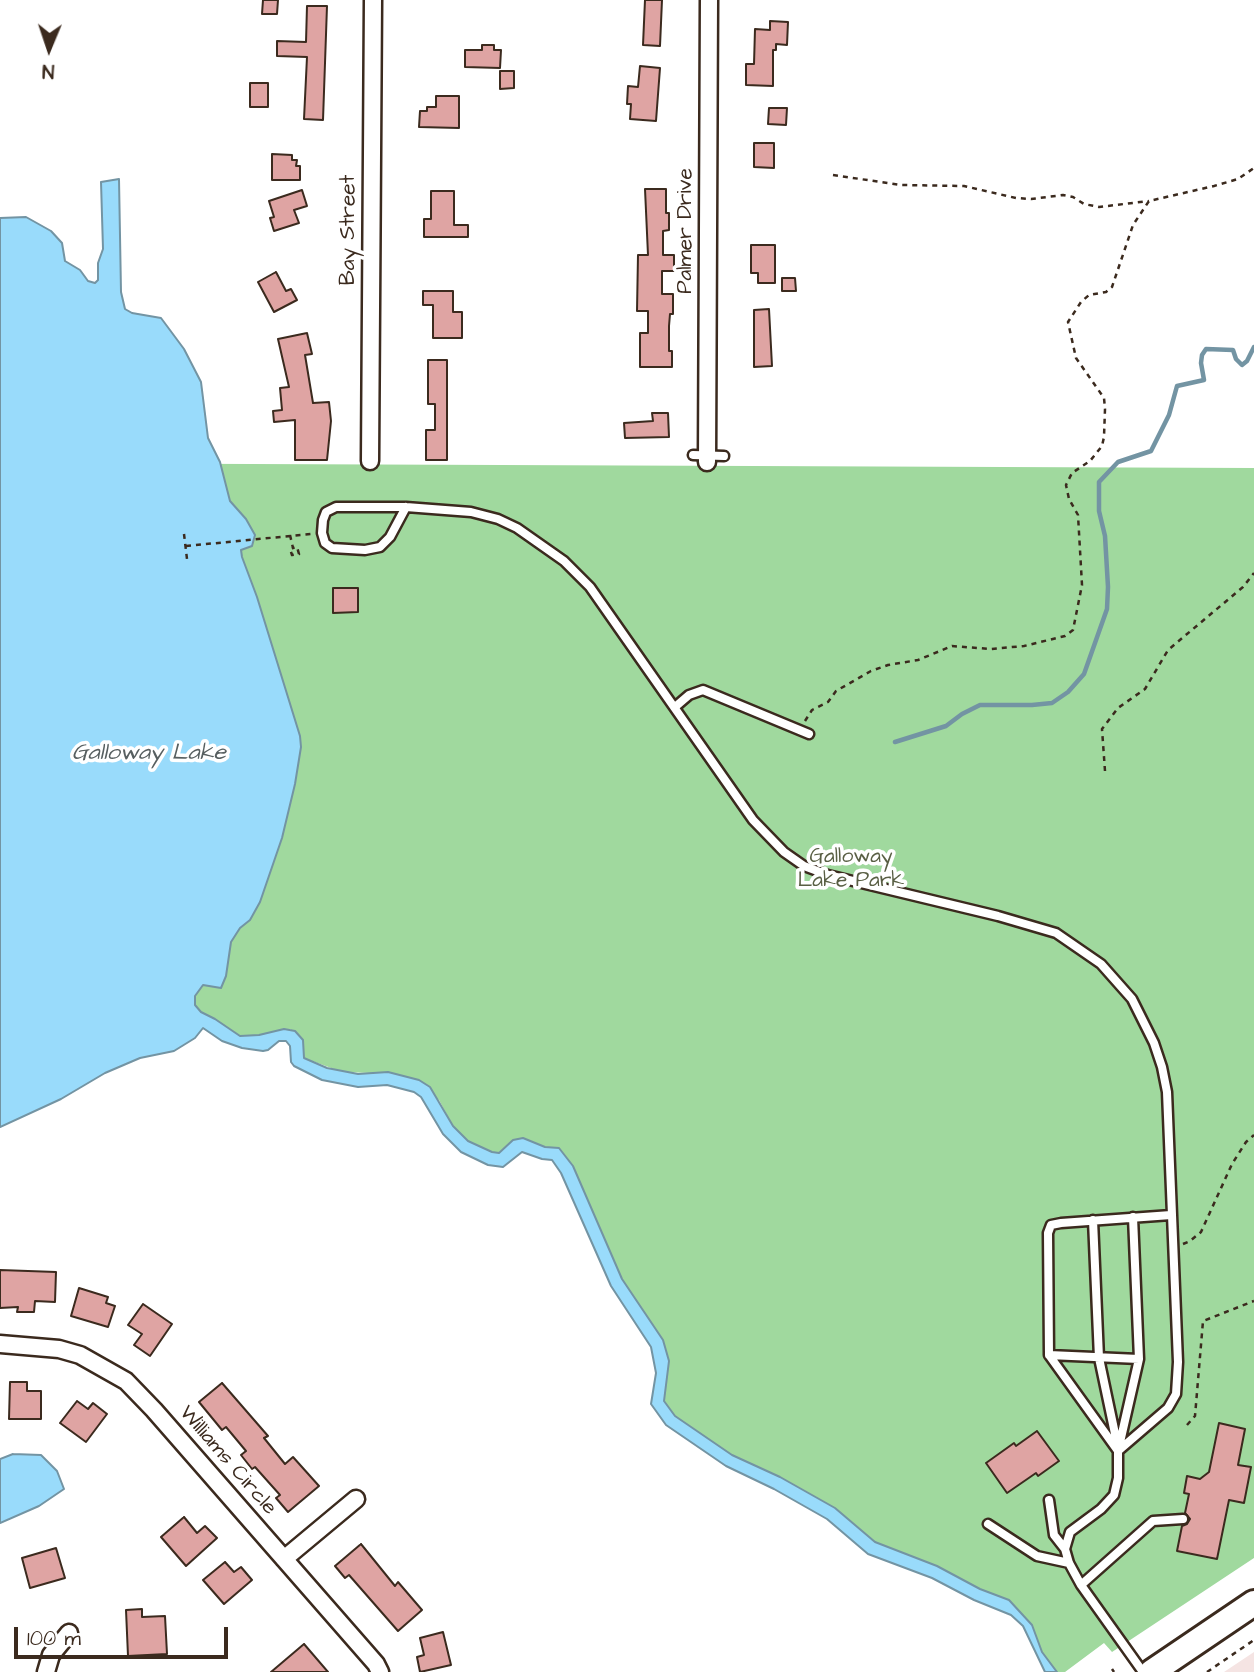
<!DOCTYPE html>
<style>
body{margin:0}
#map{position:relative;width:1254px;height:1672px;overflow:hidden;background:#fff;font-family:"Architects Daughter",sans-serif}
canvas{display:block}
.north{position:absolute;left:14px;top:14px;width:70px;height:70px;-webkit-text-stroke:5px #fff;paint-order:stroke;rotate:182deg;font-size:19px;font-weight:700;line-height:28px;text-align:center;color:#3b2a1e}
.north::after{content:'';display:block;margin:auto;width:24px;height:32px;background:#3b2a1e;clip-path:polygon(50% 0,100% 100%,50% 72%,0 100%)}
.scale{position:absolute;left:14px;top:1627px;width:214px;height:32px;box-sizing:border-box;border:4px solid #3b2a1e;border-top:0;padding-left:9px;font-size:21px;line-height:24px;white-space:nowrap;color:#3b2a1e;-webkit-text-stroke:5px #fff;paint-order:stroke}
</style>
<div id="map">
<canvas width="1254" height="1672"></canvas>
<div class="north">N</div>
<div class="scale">100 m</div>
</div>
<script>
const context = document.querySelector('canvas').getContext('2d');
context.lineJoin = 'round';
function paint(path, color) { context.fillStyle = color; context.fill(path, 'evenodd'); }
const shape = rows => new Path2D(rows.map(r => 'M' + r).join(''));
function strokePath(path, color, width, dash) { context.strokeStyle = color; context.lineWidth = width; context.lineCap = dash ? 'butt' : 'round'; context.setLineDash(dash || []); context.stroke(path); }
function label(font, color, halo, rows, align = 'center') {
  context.font = font + ' "Architects Daughter",sans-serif'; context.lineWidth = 7; context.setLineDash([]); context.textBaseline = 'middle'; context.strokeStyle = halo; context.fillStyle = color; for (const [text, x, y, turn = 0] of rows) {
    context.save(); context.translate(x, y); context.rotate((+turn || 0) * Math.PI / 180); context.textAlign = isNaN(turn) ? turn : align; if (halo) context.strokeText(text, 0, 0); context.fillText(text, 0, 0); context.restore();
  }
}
paint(shape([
 [1254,1652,1254,1672,1224,1672]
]), '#f5e4e3');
paint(shape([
 [0,463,1254,468,1254,1558,1112,1652,1104,1643,1065,1672,1057,1672,1042,1652,1031,1625,1009,1601,980,1589,937,1566,875,1542,835,1508,780,1477,732,1455,675,1416,664,1401,669,1361,663,1340,622,1279,573,1166,559,1148,545,1147,523,1138,513,1140,498,1153,492,1152,468,1141,453,1126,439,1100,371,1073,342,1072,304,1058,303,1040,290,1029,259,1035,240,1036,215,1019,201,1012,195,1005,195,996,203,985]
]), '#a0d99e');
const water = shape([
 [119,179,121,292,125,309,132,313,161,318,184,349,201,382,208,438,220,462,230,501,246,519,255,535,252,546,241,550,242,557,257,597,300,736,301,747,295,784,282,838,260,902,250,920,240,928,231,942,226,976,221,988,203,985,195,996,195,1005,201,1012,215,1019,240,1036,259,1035,284,1029,295,1031,303,1040,304,1058,327,1068,358,1074,388,1072,419,1080,430,1087,453,1126,468,1141,492,1152,499,1153,513,1140,523,1138,545,1147,559,1148,573,1166,622,1279,663,1340,669,1361,664,1401,675,1416,732,1455,780,1477,835,1508,875,1542,937,1566,980,1589,1009,1600,1032,1625,1042,1652,1057,1672,1045,1672,1023,1626,1011,1615,974,1600,932,1578,868,1554,827,1519,774,1489,726,1466,666,1425,651,1404,656,1373,651,1347,611,1286,561,1173,552,1160,542,1159,522,1152,503,1167,488,1165,461,1152,443,1134,421,1097,414,1092,387,1085,358,1087,322,1080,294,1066,291,1062,290,1046,286,1041,279,1041,268,1050,263,1051,242,1048,222,1041,203,1028,195,1038,174,1051,140,1058,105,1073,61,1099,0,1127,0,218,26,217,51,231,62,243,65,261,80,270,88,281,95,283,98,280,98,263,103,249,101,182,119,179],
 [13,1454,41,1455,57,1471,64,1489,39,1506,0,1523,0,1459,13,1454]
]);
paint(water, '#99dbfb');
strokePath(water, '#7394a3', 2);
strokePath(shape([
 [895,742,946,726,962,714,980,705,1032,705,1052,703,1068,692,1084,674,1107,609,1108,587,1105,536,1099,511,1099,482,1118,462,1151,451,1169,415,1177,386,1204,380,1201,363,1202,355,1206,349,1233,350,1236,359,1242,365,1247,361,1254,347]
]), '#7394a3', 4.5);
const building = shape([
 [263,0,278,0,277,14,262,14,263,0],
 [645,0,662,0,660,46,643,45,645,0],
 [307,6,327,6,323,120,304,119,307,57,277,56,277,41,306,42,307,6],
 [770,21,788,22,787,45,776,44,776,50,773,50,773,86,746,85,746,64,754,64,755,29,770,30,770,21],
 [482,45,494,45,494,50,501,50,500,68,465,67,465,50,482,50,482,45],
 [640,66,660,68,656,121,630,119,631,104,627,104,628,86,638,87,640,66],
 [500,71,514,71,514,88,500,89,500,71],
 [250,83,268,83,268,107,250,107,250,83],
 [436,96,459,96,459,128,419,127,420,111,427,111,427,107,436,107,436,96],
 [769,108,787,108,786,125,768,124,769,108],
 [754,143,774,143,774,168,754,167,754,143],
 [272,154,292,155,292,160,297,160,296,166,300,166,300,180,272,180,272,154],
 [645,189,666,189,666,213,669,213,669,230,663,231,663,255,674,255,674,271,662,271,662,294,673,294,673,314,670,314,669,326,669,351,672,351,672,367,640,367,640,333,648,333,648,311,637,311,638,255,648,255,645,189],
 [302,190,307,206,294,210,299,223,274,231,270,218,274,217,269,201,302,190],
 [431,191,454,191,454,225,468,225,468,237,424,237,424,219,431,219,431,191],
 [751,245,775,245,775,283,758,283,758,273,751,273,751,245],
 [276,272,286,291,291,289,297,300,274,312,258,282,276,272],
 [782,278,795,278,796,291,782,291,782,278],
 [423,291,453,291,453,312,462,312,462,338,433,338,433,305,423,305,423,291],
 [769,309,772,366,754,367,754,310,769,309],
 [307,333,312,354,305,355,313,403,329,402,331,421,327,460,295,460,295,420,274,422,273,411,282,410,280,388,289,387,278,339,307,333],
 [428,360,447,360,447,460,426,460,426,430,435,430,435,404,428,404,428,360],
 [652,413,668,413,669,437,625,438,624,423,653,421,652,413],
 [333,588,358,588,358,612,333,613,333,588],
 [0,1270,56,1272,55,1302,35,1301,34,1312,17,1312,18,1307,0,1308,0,1270],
 [79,1288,108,1297,106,1303,115,1306,108,1327,71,1316,79,1288],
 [143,1304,172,1324,150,1356,134,1345,142,1334,128,1325,143,1304],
 [10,1382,27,1382,27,1391,41,1391,41,1419,9,1419,10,1382],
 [222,1383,268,1436,264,1438,285,1464,293,1457,319,1486,288,1512,276,1498,280,1495,255,1467,252,1469,241,1455,246,1451,226,1427,222,1430,199,1402,222,1383],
 [77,1401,88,1409,93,1403,107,1414,86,1442,60,1423,77,1401],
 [1219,1423,1245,1429,1238,1465,1251,1467,1244,1503,1229,1500,1217,1559,1177,1551,1182,1526,1187,1524,1190,1519,1185,1513,1189,1494,1184,1493,1187,1476,1200,1479,1209,1472,1219,1423],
 [1037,1431,1059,1461,1038,1476,1036,1473,1007,1493,986,1463,1014,1443,1016,1446,1037,1431],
 [184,1517,197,1533,205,1526,217,1538,186,1566,161,1537,184,1517],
 [361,1544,395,1586,398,1582,422,1610,398,1631,349,1575,345,1578,335,1566,361,1544],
 [56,1548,65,1578,30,1588,22,1558,56,1548],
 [225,1562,234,1572,241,1567,252,1580,224,1604,203,1580,225,1562],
 [142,1609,142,1617,165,1616,167,1654,128,1656,126,1610,142,1609],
 [443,1632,451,1665,420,1672,417,1657,424,1655,420,1638,443,1632],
 [304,1644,328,1672,271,1672,304,1644]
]);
paint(building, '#dfa4a3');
strokePath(building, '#3b2a1e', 2);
const service = shape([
 [693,455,724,456],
 [406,507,390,537,380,547,365,550,332,548,325,543,322,533,323,520,326,512,336,507,406,507,471,512,498,519,517,528,564,561,590,587,753,820,784,852,804,866,828,875,998,916,1056,933,1101,964,1132,999,1154,1043,1162,1067,1167,1092,1178,1362,1176,1394,1168,1408,1118,1451,1118,1478,1114,1495,1101,1509,1070,1532,1065,1549,1069,1563,1081,1585,1143,1672],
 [675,707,689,695,703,690,809,734],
 [1093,1220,1099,1358,1118,1448],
 [1049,1355,1139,1359],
 [1118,1451,1049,1355,1048,1233,1051,1225,1061,1223,1171,1215],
 [1118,1451,1139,1359,1133,1217],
 [1049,1500,1054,1535,1065,1549],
 [988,1524,1037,1556,1069,1563],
 [1081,1585,1153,1521,1183,1519]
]);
const minor = shape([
 [370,461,373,0],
 [707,462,709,0],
 [0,1344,59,1349,80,1355,126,1381,154,1410,376,1664,380,1672],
 [284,1559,356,1499],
 [46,1672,51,1655,69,1633]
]);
const primary = shape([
 [1152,1672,1254,1603]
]);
strokePath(service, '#3b2a1e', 13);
strokePath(minor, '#3b2a1e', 21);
strokePath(primary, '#3b2a1e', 30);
strokePath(shape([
 [833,175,901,185,964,186,1016,198,1031,199,1063,195,1073,197,1084,204,1099,207,1149,201],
 [184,534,187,559],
 [290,535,293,548,297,547,299,554,292,555,290,549,293,548],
 [186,546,311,534],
 [805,721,812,710,828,702,836,691,871,671,888,665,918,660,952,646,991,649,1024,646,1065,636,1073,630,1082,585,1078,515,1069,499,1066,485,1072,473,1090,461,1102,446,1104,437,1105,409,1104,398,1076,358,1068,322,1081,302,1089,295,1106,292,1112,287,1133,225,1149,201,1214,186,1238,179,1254,168],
 [1105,771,1102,729,1118,708,1145,689,1168,650,1243,587,1254,573],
 [1183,1244,1190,1241,1201,1232,1232,1164,1246,1142,1254,1135],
 [1187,1425,1195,1416,1203,1321,1254,1301],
 [1112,1669,1114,1672],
 [1207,1672,1254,1640]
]), '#3b2a1e', 2.5, [5, 5]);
strokePath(service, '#fff', 8);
strokePath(minor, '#fff', 16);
strokePath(primary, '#fff', 24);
label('21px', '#3b2a1e', '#fff', [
 ["Bay Street",350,230,-90],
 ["Palmer Drive",687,231,-90],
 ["Williams Circle",227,1461,49]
]);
label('21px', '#595f44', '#fff', [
 ["Galloway",851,858],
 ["Lake Park",851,882]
]);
label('italic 23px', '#575f60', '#fff', [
 ["Galloway Lake",149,754]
]);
</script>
